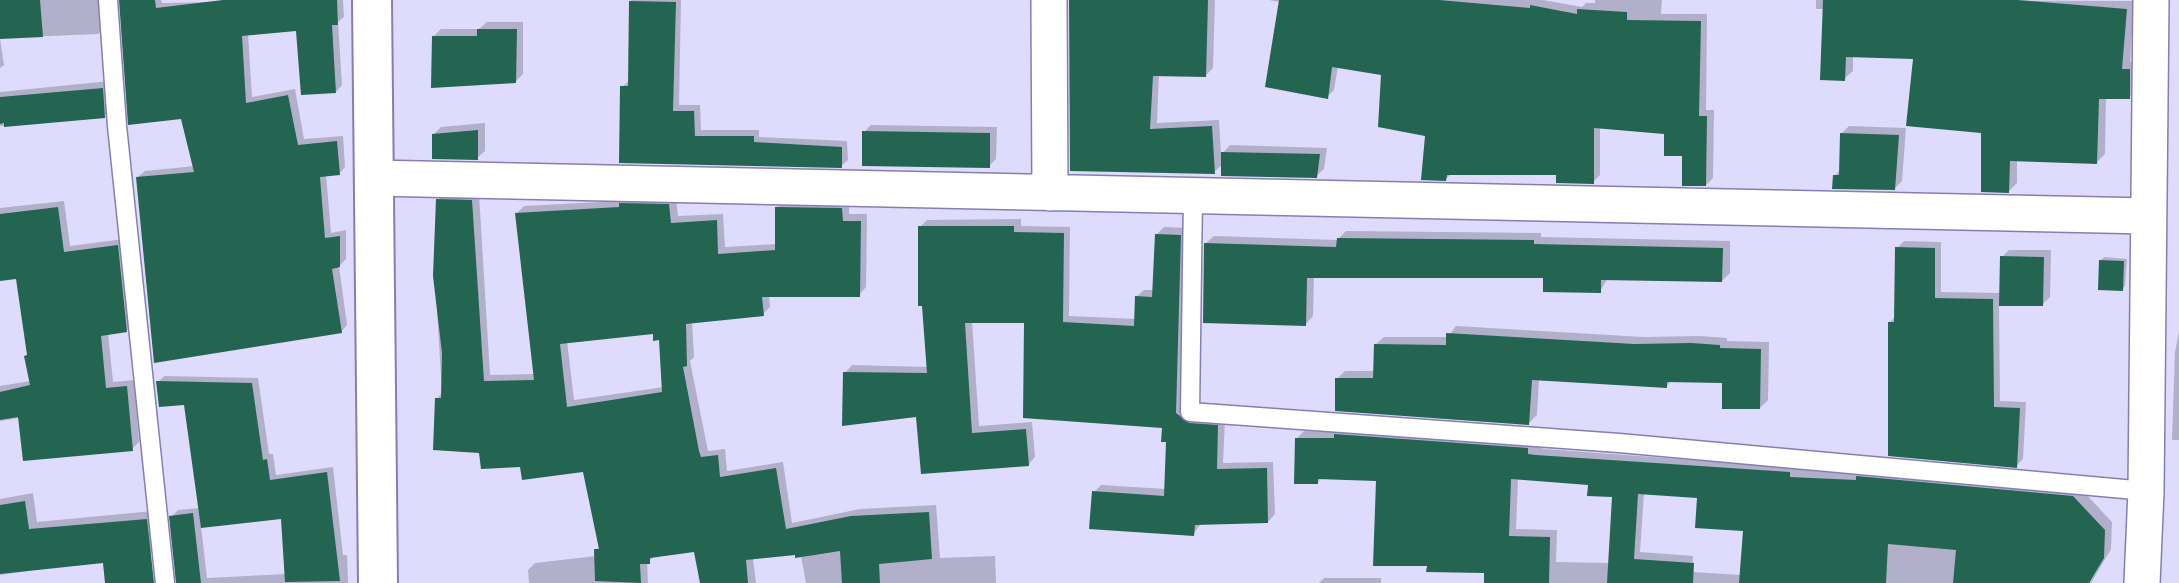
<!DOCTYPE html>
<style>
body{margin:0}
canvas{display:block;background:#dedbfc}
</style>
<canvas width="2179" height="583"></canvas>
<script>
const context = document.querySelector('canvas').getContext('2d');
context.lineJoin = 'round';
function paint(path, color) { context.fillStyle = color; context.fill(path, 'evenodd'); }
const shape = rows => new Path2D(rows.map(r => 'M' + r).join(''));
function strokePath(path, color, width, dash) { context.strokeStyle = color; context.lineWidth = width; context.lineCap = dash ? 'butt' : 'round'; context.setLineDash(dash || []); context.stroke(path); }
paint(shape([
 [0,0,104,0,105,28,98,34,0,38,4,65,0,68],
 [121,0,161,0,162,3,343,0,344,17,338,22,342,85,336,92,298,29,248,33,252,97,295,89,304,139,343,136,345,167,339,174,326,175,331,233,346,230,346,259,339,266,347,325,341,332,138,177,145,171,195,166,183,117],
 [631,0,681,0,679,105,700,105,701,130,759,130,759,137,847,141,848,160,841,166,621,161,622,87,629,81],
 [1071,0,1215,0,1213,68,1206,75,1159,74,1157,123,1219,120,1221,155,1230,145,1327,148,1324,169,1316,176,1223,164,1214,172,1187,173,1186,170,1072,169],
 [1269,0,1543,0,1582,7,1586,3,1595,3,1595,0,1662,0,1661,14,1707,14,1706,110,1714,110,1713,178,1706,185,1666,132,1600,127,1600,175,1593,182,1557,173,1452,173,1446,179,1427,134,1383,74,1338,66,1334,90,1327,97,1280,2],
 [1816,0,2134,1,2130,62,2138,62,2137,89,2129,97,2106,97,2105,154,2097,162,2017,160,2017,183,2009,191,1983,132,1915,57,1853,55,1853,71,1844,79,1824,9,1816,9],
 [487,22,523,22,523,74,516,81,434,36,441,29,479,29],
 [110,81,112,109,104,116,0,126,0,92],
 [485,123,485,151,477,158,434,134,441,127],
 [871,125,997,127,996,159,989,166,864,132],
 [1849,126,1906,128,1902,181,1894,189,1835,176,1840,170,1841,134],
 [445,193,479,194,490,375,535,374,517,213,524,206,676,198,678,216,723,214,725,247,777,244,777,207,784,200,849,201,849,214,867,214,866,287,859,295,769,296,770,307,763,314,692,321,694,357,690,361,708,451,725,449,727,471,783,462,792,523,860,509,936,505,940,558,995,556,996,583,806,583,801,556,796,553,753,558,756,583,702,583,696,550,656,555,647,562,648,583,529,583,528,570,535,563,596,556,596,550,600,546,584,470,522,465,481,451,437,399,442,393,435,276,438,200],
 [654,332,661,338,664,387,574,400,567,341],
 [64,201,70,246,124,239,133,324,126,331,108,333,113,382,134,380,139,442,132,449,20,418,0,421,0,386,31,381,17,277,0,279,0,208],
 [1021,219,1021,226,1070,227,1069,316,1136,319,1136,297,1144,290,1154,290,1157,234,1164,227,1188,228,1182,405,1225,419,1223,463,1273,462,1275,514,1268,522,1201,523,1193,535,1094,492,1101,485,1166,489,1168,441,1163,427,1026,322,972,321,979,426,1032,422,1035,457,1028,465,918,415,845,373,852,365,928,367,920,227,927,220],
 [1346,231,1541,233,1541,237,1730,241,1730,273,1722,281,1608,278,1600,291,1545,276,1314,276,1313,316,1305,325,1205,244,1214,236,1337,240],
 [1904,241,1941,242,1941,292,2001,293,2002,257,2009,250,2051,250,2050,297,2043,304,1999,304,2000,401,2026,402,2023,459,2016,466,1890,322,1896,316,1897,248],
 [2104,257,2127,259,2125,286,2122,290,2101,260],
 [1456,326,1643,337,1700,336,1727,338,1727,341,1769,342,1768,400,1760,408,1724,381,1672,380,1666,387,1539,379,1537,415,1529,423,1337,379,1345,371,1375,371,1376,344,1384,337,1448,337],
 [2179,332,2179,440,2172,440,2175,352],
 [164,376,258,378,269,454,273,454,276,475,333,467,343,555,347,555,348,583,182,583,171,517,178,510,200,508,186,403,158,382],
 [283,517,286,574,207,578,201,526],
 [1304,431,1535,441,1534,446,1545,449,2081,489,2112,522,2111,549,2091,583,1486,583,1486,572,1428,564,1377,479,1322,478,1318,482,1297,438],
 [1518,478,1590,483,1614,496,1610,563,1556,562,1557,530,1516,529],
 [1644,493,1699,497,1744,530,1741,575,1692,572,1693,556,1640,552],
 [33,493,37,522,153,511,159,545,150,553,0,575,0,499],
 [1324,578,1381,578,1381,583,1319,583]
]), '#0003');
paint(shape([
 [0,0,40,0,43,37,0,39],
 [119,0,155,0,156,8,223,0,337,0,338,25,332,25,336,93,301,95,296,31,242,36,246,103,288,95,298,145,337,141,340,175,320,177,325,238,340,236,340,267,332,269,342,333,154,363,136,177,194,172,181,119,128,125],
 [1069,0,1208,0,1206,77,1153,76,1150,129,1212,126,1215,174,1070,171],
 [1279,0,1439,0,1530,8,1530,5,1577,14,1577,9,1627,12,1627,20,1701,21,1699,116,1707,116,1706,186,1682,186,1682,156,1664,156,1664,134,1594,128,1594,184,1556,183,1556,175,1447,175,1446,181,1421,180,1425,136,1378,127,1381,75,1332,67,1328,99,1265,87],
 [1823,0,2018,0,2127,9,2122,69,2130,69,2130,99,2099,99,2097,164,2010,161,2009,193,1981,192,1981,133,1906,126,1913,59,1846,57,1845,81,1820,80],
 [629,1,676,2,673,111,694,111,695,136,754,136,754,142,842,147,842,168,619,163,620,86,628,86],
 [477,29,517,29,516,83,431,88,432,36,477,36],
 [103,88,105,118,4,127,4,123,0,124,0,97],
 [478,130,478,160,432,159,432,134],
 [862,131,990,133,990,168,862,166],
 [1840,133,1899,135,1895,190,1832,189,1833,175,1839,175],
 [1221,152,1320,154,1317,178,1221,176],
 [436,199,472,200,484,381,534,380,515,213,619,207,619,203,669,204,671,223,717,220,718,254,775,250,775,207,842,208,843,221,861,221,860,297,762,297,764,316,686,324,687,366,683,367,699,451,701,457,718,455,720,477,776,468,786,529,851,516,929,512,932,559,879,564,880,583,842,583,840,551,795,558,795,555,746,560,748,583,700,583,694,552,650,558,650,564,640,564,641,583,595,581,594,549,599,549,583,472,522,480,520,467,481,469,479,453,433,450,435,398,441,398,442,353,433,276],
 [653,334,653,341,659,340,662,392,567,407,560,344],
 [58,207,64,252,118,245,127,332,101,336,106,388,127,386,133,451,23,461,18,417,0,420,0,392,30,385,24,356,27,355,16,279,0,281,0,214],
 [918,226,1014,226,1014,232,1064,233,1063,322,1134,326,1135,296,1152,297,1155,234,1181,235,1176,413,1189,423,1218,425,1217,469,1267,468,1268,523,1195,525,1194,536,1089,529,1092,491,1164,496,1166,442,1161,442,1162,428,1023,418,1024,323,965,323,972,433,1026,429,1029,466,921,474,916,417,842,426,843,372,927,373,922,306,918,306],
 [1337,238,1534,240,1534,244,1723,248,1722,282,1601,280,1601,293,1543,292,1543,278,1307,278,1306,326,1203,323,1204,243,1336,247],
 [1895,247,1935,248,1935,298,1993,299,1994,407,2020,408,2017,468,1888,456,1888,322,1894,322],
 [2000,256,2044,257,2043,306,1999,306],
 [2099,260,2124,261,2123,291,2098,290],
 [1446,333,1634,344,1691,343,1720,345,1720,348,1761,349,1760,409,1722,409,1722,383,1667,382,1667,388,1532,380,1529,425,1335,411,1335,378,1373,378,1374,344,1446,345],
 [156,381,252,383,263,460,267,459,270,480,327,472,340,581,285,582,281,519,201,528,184,405,159,407],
 [1334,434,1528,448,1528,454,1536,455,1790,472,1790,477,1856,480,1856,476,2073,496,2105,530,2104,558,2089,583,1953,583,1956,550,1888,544,1886,583,1739,583,1743,531,1695,528,1697,498,1638,494,1634,559,1694,563,1693,583,1607,583,1612,497,1587,496,1588,485,1511,479,1509,536,1550,537,1549,583,1484,583,1484,573,1426,572,1427,566,1373,566,1376,481,1318,479,1318,484,1294,484,1295,438,1334,438],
 [25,501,29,529,147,519,154,583,105,583,103,563,0,574,0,505],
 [193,513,201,583,176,583,169,516]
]), '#236550');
const service = shape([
 [108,0,117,126,165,583],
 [1193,196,1190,412,1619,443,2146,491]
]);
const minor = shape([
 [1049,0,1050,193],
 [374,178,2148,216],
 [2142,583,2146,491,2151,0]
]);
const tertiary = shape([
 [372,0,378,583]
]);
strokePath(service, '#847fb1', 21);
strokePath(minor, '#847fb1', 38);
strokePath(tertiary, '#847fb1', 42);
strokePath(service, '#fff', 18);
strokePath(minor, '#fff', 35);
strokePath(tertiary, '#fff', 38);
</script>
